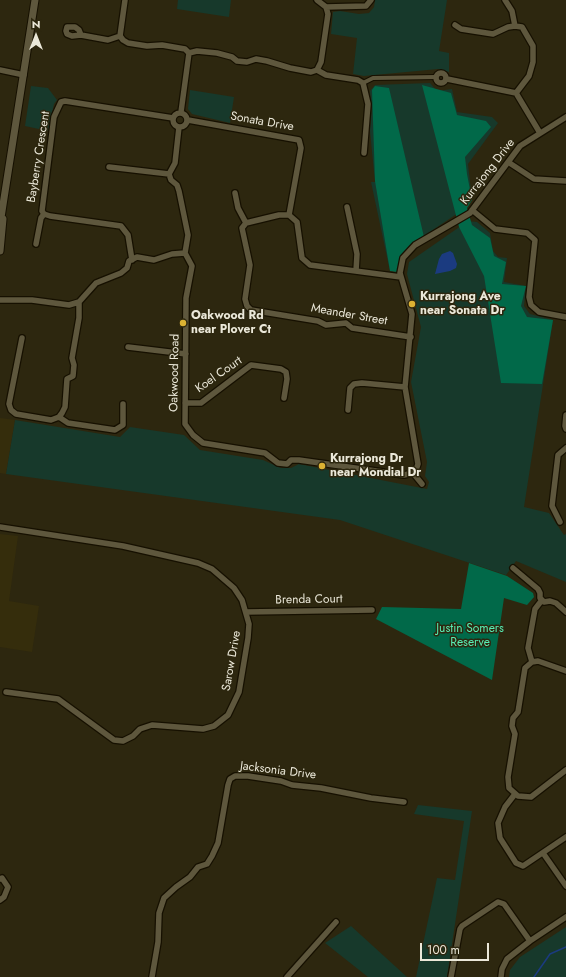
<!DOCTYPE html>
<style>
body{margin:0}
#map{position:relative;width:566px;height:977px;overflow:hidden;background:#2d270f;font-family:Jost,sans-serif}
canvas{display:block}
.north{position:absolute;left:16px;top:16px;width:40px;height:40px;-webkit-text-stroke:3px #2d270f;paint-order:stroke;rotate:0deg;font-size:11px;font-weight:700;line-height:16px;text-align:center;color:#ebe8d9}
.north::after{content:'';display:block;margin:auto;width:14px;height:18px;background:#ebe8d9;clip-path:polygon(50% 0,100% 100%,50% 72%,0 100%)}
.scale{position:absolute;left:420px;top:943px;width:69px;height:18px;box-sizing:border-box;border:2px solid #ebe8d9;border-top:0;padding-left:5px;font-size:12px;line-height:14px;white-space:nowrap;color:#ebe8d9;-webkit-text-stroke:3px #2d270f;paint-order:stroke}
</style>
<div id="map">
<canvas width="566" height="977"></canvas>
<div class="north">N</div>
<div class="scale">100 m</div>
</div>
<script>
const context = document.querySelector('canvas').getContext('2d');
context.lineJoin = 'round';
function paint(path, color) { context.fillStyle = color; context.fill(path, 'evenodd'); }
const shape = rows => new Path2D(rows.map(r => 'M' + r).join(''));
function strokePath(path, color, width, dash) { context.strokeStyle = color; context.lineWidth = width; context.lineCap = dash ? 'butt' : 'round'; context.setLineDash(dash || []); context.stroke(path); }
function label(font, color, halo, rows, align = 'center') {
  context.font = font + ' Jost,sans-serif'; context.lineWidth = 3; context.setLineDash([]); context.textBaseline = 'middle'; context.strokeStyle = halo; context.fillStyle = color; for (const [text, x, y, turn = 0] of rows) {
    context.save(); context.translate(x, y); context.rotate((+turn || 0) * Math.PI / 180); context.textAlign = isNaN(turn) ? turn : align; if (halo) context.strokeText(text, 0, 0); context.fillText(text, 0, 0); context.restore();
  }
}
paint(shape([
 [0,418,15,420,6,474,0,473],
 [0,534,18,536,9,601,39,606,32,652,0,647]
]), '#352d0c');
paint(shape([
 [178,0,231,0,229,17,177,9],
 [375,0,447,0,439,51,449,53,449,72,438,69,364,76,353,74,357,38,331,34,333,12,340,11,359,14,369,13,374,7],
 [430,83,437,91,452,89,457,112,492,117,498,123,468,164,472,200,464,209,406,248,400,258,397,271,390,271,371,182,375,182,370,131,372,108,370,91,375,85],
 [31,86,48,88,57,100,54,104,48,131,25,126],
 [190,90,234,97,230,123,192,114,188,109],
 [468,221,477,222,490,233,493,251,498,257,507,258,504,282,526,286,524,306,530,314,553,320,524,507,549,513,564,535,566,534,566,582,516,561,506,575,340,520,6,474,15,420,120,437,130,427,184,435,200,450,263,460,281,468,291,468,299,464,427,489,429,482,425,476,427,462,411,382,421,327,407,274,409,262],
 [418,805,472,811,447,977,416,977,437,878,455,880,464,821,414,814],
 [351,926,407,977,368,977,325,943],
 [566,927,566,977,509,977,510,970,520,957]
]), '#17392b');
paint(shape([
 [422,85,451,93,457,115,486,121,491,127,465,157,467,174,472,200,467,208,472,225,490,238,494,256,506,262,502,284,526,286,521,306,527,317,553,320,542,384,501,383,484,276,459,227],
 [375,86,389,88,424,237,412,243,400,257,397,272,390,271,375,181,372,90],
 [469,563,507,576,533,593,534,597,527,605,504,598,492,680,376,619,382,607,461,609]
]), '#016949');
paint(shape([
 [450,251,453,253,457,264,456,268,450,271,435,274,439,259,442,254]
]), '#1b3b80');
strokePath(shape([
 [534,977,550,954,566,947]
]), '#1b3b80', 1.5);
const pedestrian = shape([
 [363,83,373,78,436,77]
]);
const minor = shape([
 [125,0,120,36,123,40,128,43,147,46,162,45,185,49,189,53,181,112],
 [317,0,326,7],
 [505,0,512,11,515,26,522,27,533,46,533,62,529,76,516,93],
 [326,7,366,6,371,0],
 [455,25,461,29,493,34,508,27,515,26],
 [81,35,79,30,75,27,67,27,66,31,67,34,72,36,81,35,108,40,120,36],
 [189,53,197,51,217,53,232,57,237,61,247,62,256,59,267,61,290,68,311,72,317,70,321,62,328,14,326,7],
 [0,70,24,75],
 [317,70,326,75,358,80,363,83,368,104,364,153],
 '436 78a5 5 0 1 1 10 0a5 5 0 1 1-10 0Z',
 [447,79,516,93,540,133],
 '173 120a7 7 0 1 1 14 0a7 7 0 1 1-14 0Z',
 [188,120,299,140,301,148,289,215,297,222,302,258,310,265,401,277],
 [179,127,175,163,169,174,171,180,177,185,179,191,188,235,185,253,192,266,186,298,185,424,193,435,203,443,265,453,278,463,287,464,291,460,299,460,404,475,413,473,416,470,418,464,405,387,412,314,400,273,403,258,415,245,470,213,520,146,566,117],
 [508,162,534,179,566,181],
 [109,167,169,174],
 [235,193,238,208,246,223],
 [347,207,357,254,356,271],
 [472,210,495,229,527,233,535,240,529,297,531,305,539,312,566,317],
 [289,215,279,215,246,223,242,228,250,265,245,299,247,306,251,310,318,321,326,325,346,323,352,328,411,337],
 [36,244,41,218,44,214],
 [132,260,128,235,121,226,50,216,44,214,42,211,54,117,61,102,65,101,173,118],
 [0,300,32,300,69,305,79,302,96,283,121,273,127,268,129,261,137,257,154,260,172,254,185,253],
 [22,338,9,404,11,410,16,414,51,420,59,417,62,413,65,407,67,379,73,376,74,365,72,358,79,318,79,302],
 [128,347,186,354],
 [185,403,201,403,251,365,281,369,286,372,287,379,284,398],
 [348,410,350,388,354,384,362,383,405,387],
 [566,415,565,426,566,429],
 [59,417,68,423,115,430,123,425,123,404],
 [413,473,422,484],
 [560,522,552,506,558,455,566,448],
 [0,527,123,546,198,563,212,569,234,588,242,600,249,624,248,638,239,692,228,715,214,726,203,729,152,725,140,729,133,736,123,741,114,740,58,699,6,692],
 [513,568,538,589,540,593,540,598,544,602,550,601,556,603,566,612],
 [246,612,372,610],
 [532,662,528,648,535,609,542,600],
 [566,671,538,661,532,662,525,668,518,712,513,718,512,726,515,734,508,777,509,788,518,796,531,797,566,770],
 [515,794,505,807,498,823,500,838,516,863,523,866,566,837],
 [543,853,566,886],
 [0,879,2,878,8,887,4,897,0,900],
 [152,977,158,942,159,913,164,898,176,887,190,877,198,867,207,864,212,856,218,843,228,785,230,779,235,776,248,776,281,781,292,785,321,788,371,798,404,802],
 [287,977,336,922],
 [451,977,460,929,462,926,498,902,504,904,530,941],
 [501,977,502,969,507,959,530,941,566,917]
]);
const tertiary = shape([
 [0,224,35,0],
 [0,251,3,219]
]);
strokePath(pedestrian, '#161000', 6);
strokePath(minor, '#161000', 8);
strokePath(tertiary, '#161000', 9);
strokePath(pedestrian, '#5e573d', 4);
strokePath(minor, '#5e573d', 5.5);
strokePath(tertiary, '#5e573d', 7);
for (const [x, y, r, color] of [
 [412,304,4,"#dcb233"],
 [183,323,4,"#dcb233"],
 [322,466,4,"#dcb233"]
]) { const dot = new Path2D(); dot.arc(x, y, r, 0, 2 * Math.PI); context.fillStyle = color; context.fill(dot); strokePath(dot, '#2d270f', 1.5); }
label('12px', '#ebe8d9', '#2d270f', [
 ["Sonata Drive",262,122,10],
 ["Bayberry Crescent",39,157,-81],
 ["Kurrajong Drive",488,172,-52],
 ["Meander Street",349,315,10],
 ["Oakwood Road",175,373,-89],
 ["Koel Court",219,375,-35],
 ["Brenda Court",309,600,-1],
 ["Sarow Drive",232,661,-80],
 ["Jacksonia Drive",278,771,7]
]);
label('bold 12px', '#ebe8d9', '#2d270f', [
 ["Kurrajong Ave",420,297],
 ["near Sonata Dr",420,311],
 ["Oakwood Rd",191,316],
 ["near Plover Ct",191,330],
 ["Kurrajong Dr",330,459],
 ["near Mondial Dr",330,473]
], 'left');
label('12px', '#58eeb4', '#2d270f', [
 ["Justin Somers",470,629],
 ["Reserve",470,643]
]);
</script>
